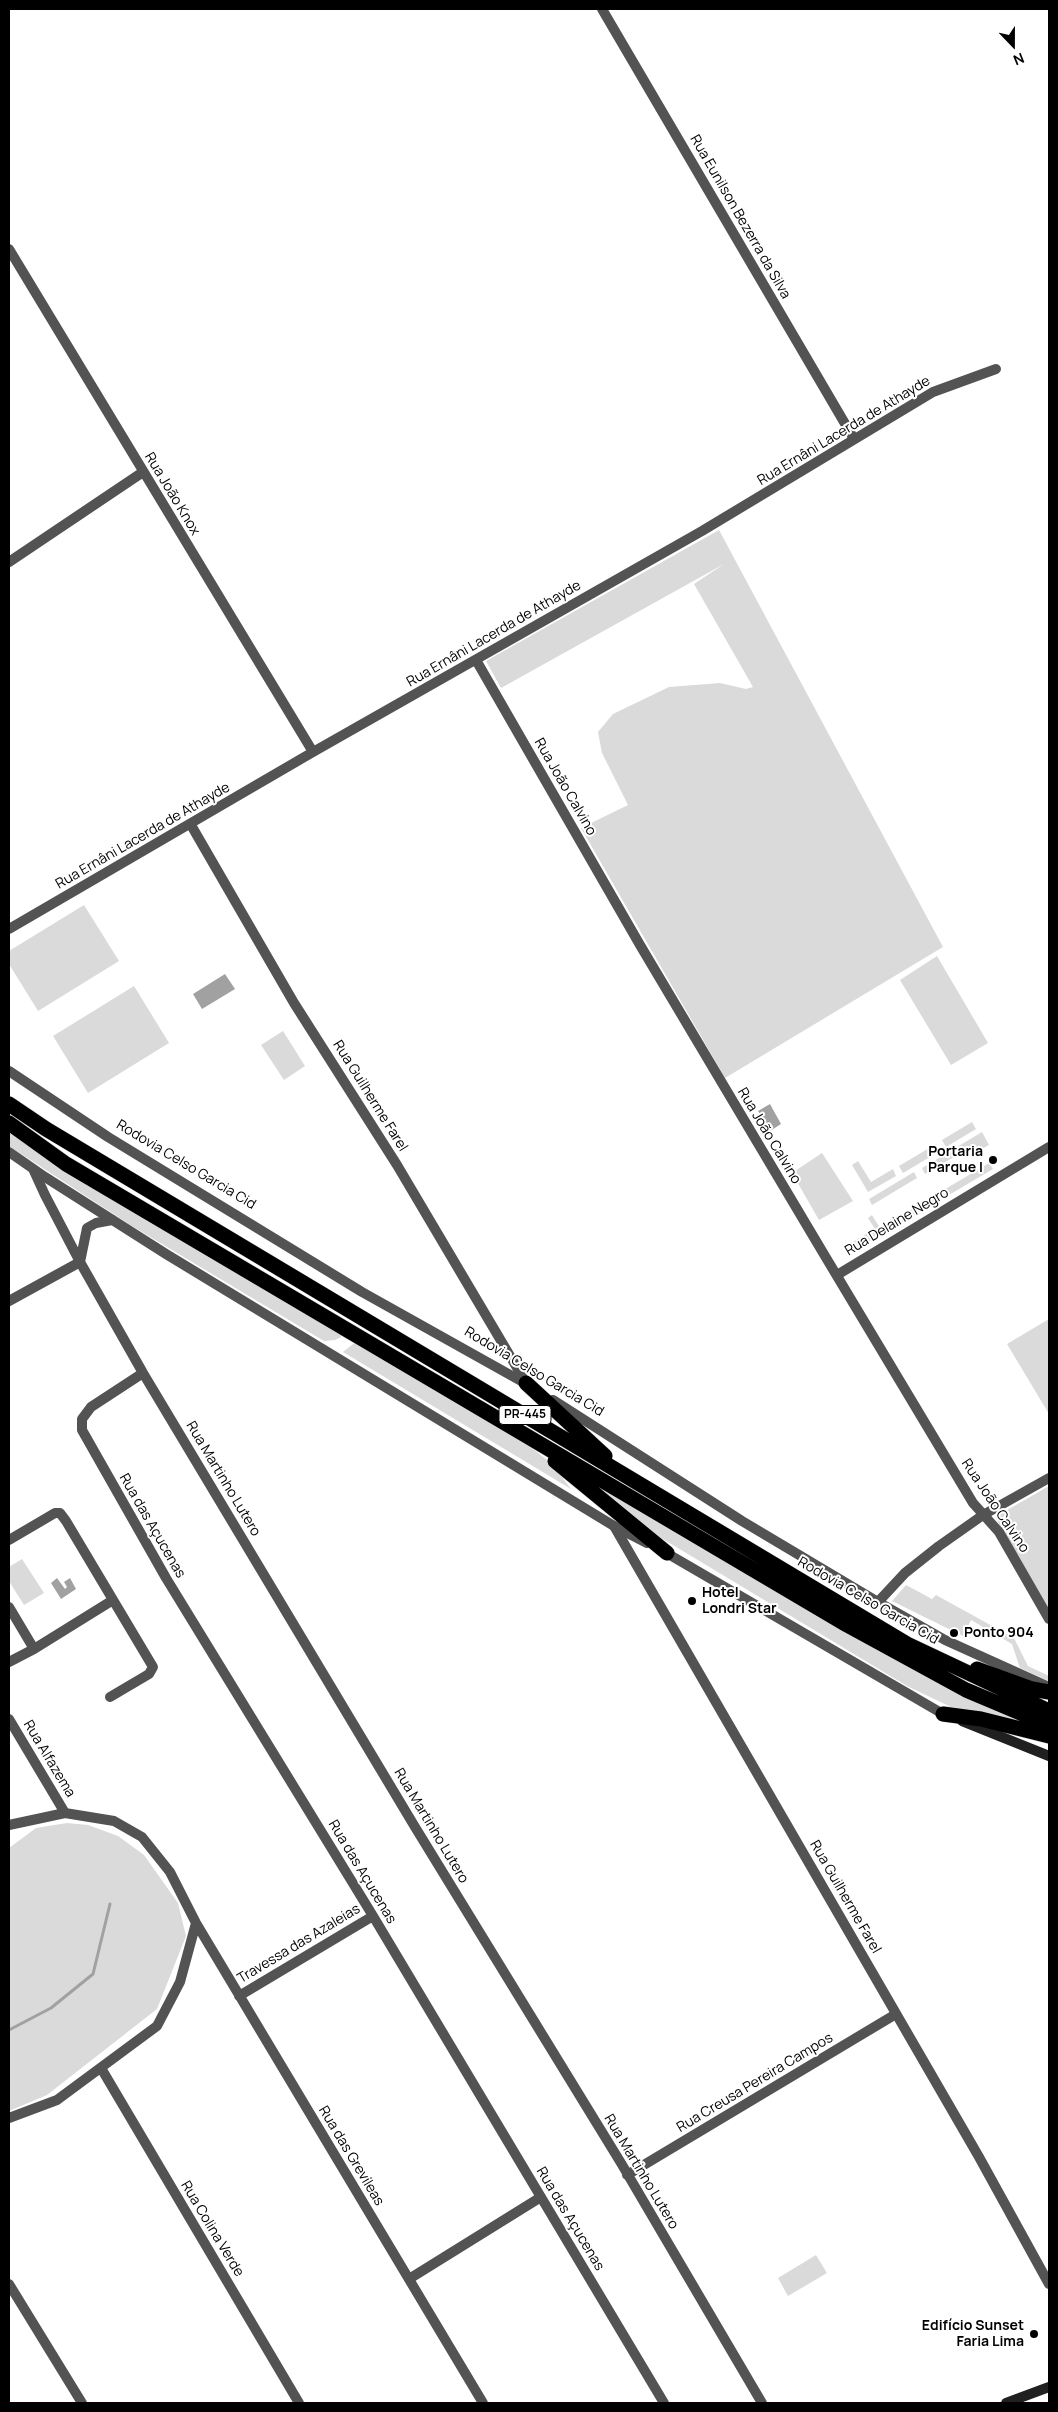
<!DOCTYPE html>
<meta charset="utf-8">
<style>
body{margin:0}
#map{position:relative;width:1058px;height:2412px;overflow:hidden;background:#fff;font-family:Manrope,sans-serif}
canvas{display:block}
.frame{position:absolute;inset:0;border:10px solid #000;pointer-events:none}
.north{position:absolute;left:988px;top:20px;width:50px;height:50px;-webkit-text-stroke:4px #fff;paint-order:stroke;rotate:158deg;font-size:14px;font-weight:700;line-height:20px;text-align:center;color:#000}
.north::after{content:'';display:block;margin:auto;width:18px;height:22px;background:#000;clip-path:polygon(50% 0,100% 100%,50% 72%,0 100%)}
</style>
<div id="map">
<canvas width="1058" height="2412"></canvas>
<div class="frame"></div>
<div class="north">N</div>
</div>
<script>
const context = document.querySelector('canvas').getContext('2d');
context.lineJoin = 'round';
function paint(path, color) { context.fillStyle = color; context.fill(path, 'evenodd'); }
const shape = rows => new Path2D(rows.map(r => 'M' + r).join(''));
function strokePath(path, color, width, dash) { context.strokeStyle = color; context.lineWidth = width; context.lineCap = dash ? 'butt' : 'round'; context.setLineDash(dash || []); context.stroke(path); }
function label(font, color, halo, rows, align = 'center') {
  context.font = font + ' Manrope,sans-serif'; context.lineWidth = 4; context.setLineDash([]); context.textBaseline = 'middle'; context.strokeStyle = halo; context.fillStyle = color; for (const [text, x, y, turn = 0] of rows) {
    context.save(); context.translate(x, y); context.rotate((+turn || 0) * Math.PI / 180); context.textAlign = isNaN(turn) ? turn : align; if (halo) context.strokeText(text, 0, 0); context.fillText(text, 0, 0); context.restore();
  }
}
paint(shape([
 [719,530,943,947,725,1078,581,828,628,805,602,753,598,732,613,714,669,687,720,683,746,689,753,687,694,584,724,564,501,688,486,661],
 [84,905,119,961,38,1011,9,964,9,951],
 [937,956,988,1043,951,1065,900,980],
 [134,986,169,1043,88,1093,53,1036],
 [283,1031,305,1066,284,1080,261,1045],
 [972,1122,976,1129,946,1147,942,1140],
 [9,1127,341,1333,341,1337,335,1340,324,1341,132,1226,9,1146],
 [982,1132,989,1145,978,1151,974,1145,925,1174,922,1168],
 [936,1144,940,1151,903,1173,899,1166],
 [822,1153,853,1201,819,1220,792,1173],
 [858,1161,871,1182,893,1169,896,1176,868,1192,852,1165],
 [989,1163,993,1169,854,1251,849,1244,875,1229,868,1218,872,1215,880,1228],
 [914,1172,917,1178,872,1205,869,1199],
 [1049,1319,1049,1414,1007,1344],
 [357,1341,528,1445,552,1464,571,1489,343,1352],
 [568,1467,873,1648,971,1699,1023,1723,953,1708,907,1686,643,1527],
 [1049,1486,1049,1611,995,1517],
 [22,1559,44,1593,24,1605,9,1581,9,1567],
 [906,1585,932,1599,936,1595,1014,1638,1028,1666,1049,1676,1049,1681,1020,1668,1012,1644,971,1620,963,1636,892,1601],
 [67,1823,88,1825,118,1836,144,1855,178,1903,186,1936,157,2009,47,2095,9,2111,9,1848,36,1828],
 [816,2255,827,2273,788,2296,778,2278]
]), '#dadada');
paint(shape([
 [225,974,235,989,202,1009,193,994],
 [770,1104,781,1124,770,1131,758,1111],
 [57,1578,65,1589,67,1587,64,1582,70,1578,76,1589,61,1599,51,1583]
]), '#a1a1a1');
strokePath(shape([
 [9,2030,51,2008,93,1974,110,1904]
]), '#a1a1a1', 3);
const motorway = shape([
 [9,1104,46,1129,907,1644,1049,1711],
 [9,1123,66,1164,847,1625,966,1690,1049,1725],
 [526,1383,605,1456],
 [555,1461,667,1553],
 [977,1669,1032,1689,1049,1692],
 [943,1714,981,1719,1049,1736]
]);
strokePath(motorway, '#dbdbdb', 16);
strokePath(shape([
 [602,9,854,439],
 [9,249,313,752],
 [9,562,143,472],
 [476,660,640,945,822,1251,973,1503,999,1532,1049,1619],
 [191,825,294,1003,397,1165,526,1383],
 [9,929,313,752,702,531,933,392,996,369],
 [34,1171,45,1195,80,1262,143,1373,415,1827,621,2163,762,2403],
 [80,1262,87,1228,96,1223,112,1220],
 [837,1275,1049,1147],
 [9,1301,80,1262],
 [143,1373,91,1407,82,1419,82,1430,166,1578,373,1916,664,2403],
 [614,1526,979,2157,1049,2284],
 [9,1540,55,1513,60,1513,66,1521,153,1667,149,1674,110,1697],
 [878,1602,905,1573,939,1546,983,1515,1049,1478],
 [9,1607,34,1649],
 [9,1662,34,1649,113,1600],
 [9,1719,65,1813],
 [9,1825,65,1813,114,1821,142,1837,170,1872,196,1923,483,2403],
 [239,1996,373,1916],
 [101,2068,299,2403],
 [9,2118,57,2100,157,2026,180,1982,196,1923],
 [627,2175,896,2014],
 [409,2279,541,2197],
 [9,2284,82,2403]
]), '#535353', 10);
strokePath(shape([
 [9,1071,108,1137,362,1292,530,1386],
 [9,1152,45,1177,166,1254,614,1526,647,1543],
 [553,1400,742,1521,878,1602,945,1640,1049,1687],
 [663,1551,943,1714]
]), '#535353', 10);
strokePath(shape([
 [962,1721,1049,1756],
 [1006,2403,1049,2387]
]), '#202020', 10);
strokePath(motorway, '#000', 15);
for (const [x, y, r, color] of [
 [993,1160,5,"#000"],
 [692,1601,5,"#000"],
 [954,1633,5,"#000"],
 [1034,2334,5,"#000"]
]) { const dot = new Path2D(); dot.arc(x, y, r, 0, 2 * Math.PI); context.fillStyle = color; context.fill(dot); strokePath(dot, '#fff', 2); }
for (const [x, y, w] of [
 [525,1415,52]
]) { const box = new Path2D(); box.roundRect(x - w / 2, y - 9.5, w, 19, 4); context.fillStyle = '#fff'; context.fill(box); strokePath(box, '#000', 1); }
label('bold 12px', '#000', null, [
 ["PR-445",525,1415]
]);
label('14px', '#000', '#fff', [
 ["Rua Eunilson Bezerra da Silva",740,217,60],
 ["Rua Ernâni Lacerda de Athayde",844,431,-31],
 ["Rua João Knox",172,494,59],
 ["Rua Ernâni Lacerda de Athayde",494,634,-30],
 ["Rua João Calvino",565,787,60],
 ["Rua Ernâni Lacerda de Athayde",143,836,-30],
 ["Rua Guilherme Farel",370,1096,58],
 ["Rua João Calvino",769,1136,59],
 ["Rodovia Celso Garcia Cid",186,1165,31],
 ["Rua Delaine Negro",897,1222,-31],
 ["Rodovia Celso Garcia Cid",534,1372,31],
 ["Rua Martinho Lutero",223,1479,59],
 ["Rua João Calvino",995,1506,56],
 ["Rua das Açucenas",152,1526,60],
 ["Rodovia Celso Garcia Cid",868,1601,30],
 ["Rua Alfazema",49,1759,59],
 ["Rua Martinho Lutero",431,1826,59],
 ["Rua das Açucenas",362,1872,59],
 ["Rua Guilherme Farel",845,1897,60],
 ["Travessa das Azaleias",299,1944,-31],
 ["Rua Creusa Pereira Campos",755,2083,-31],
 ["Rua das Grevíleas",351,2156,59],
 ["Rua Martinho Lutero",641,2172,59],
 ["Rua das Açucenas",570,2219,59],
 ["Rua Colina Verde",212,2229,59]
]);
label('bold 14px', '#000', '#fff', [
 ["Portaria",983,1152],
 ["Parque I",983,1168],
 ["Hotel",702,1593,"left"],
 ["Londri Star",702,1609,"left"],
 ["Ponto 904",964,1633,"left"],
 ["Edifício Sunset",1024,2326],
 ["Faria Lima",1024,2342]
], 'right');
</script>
